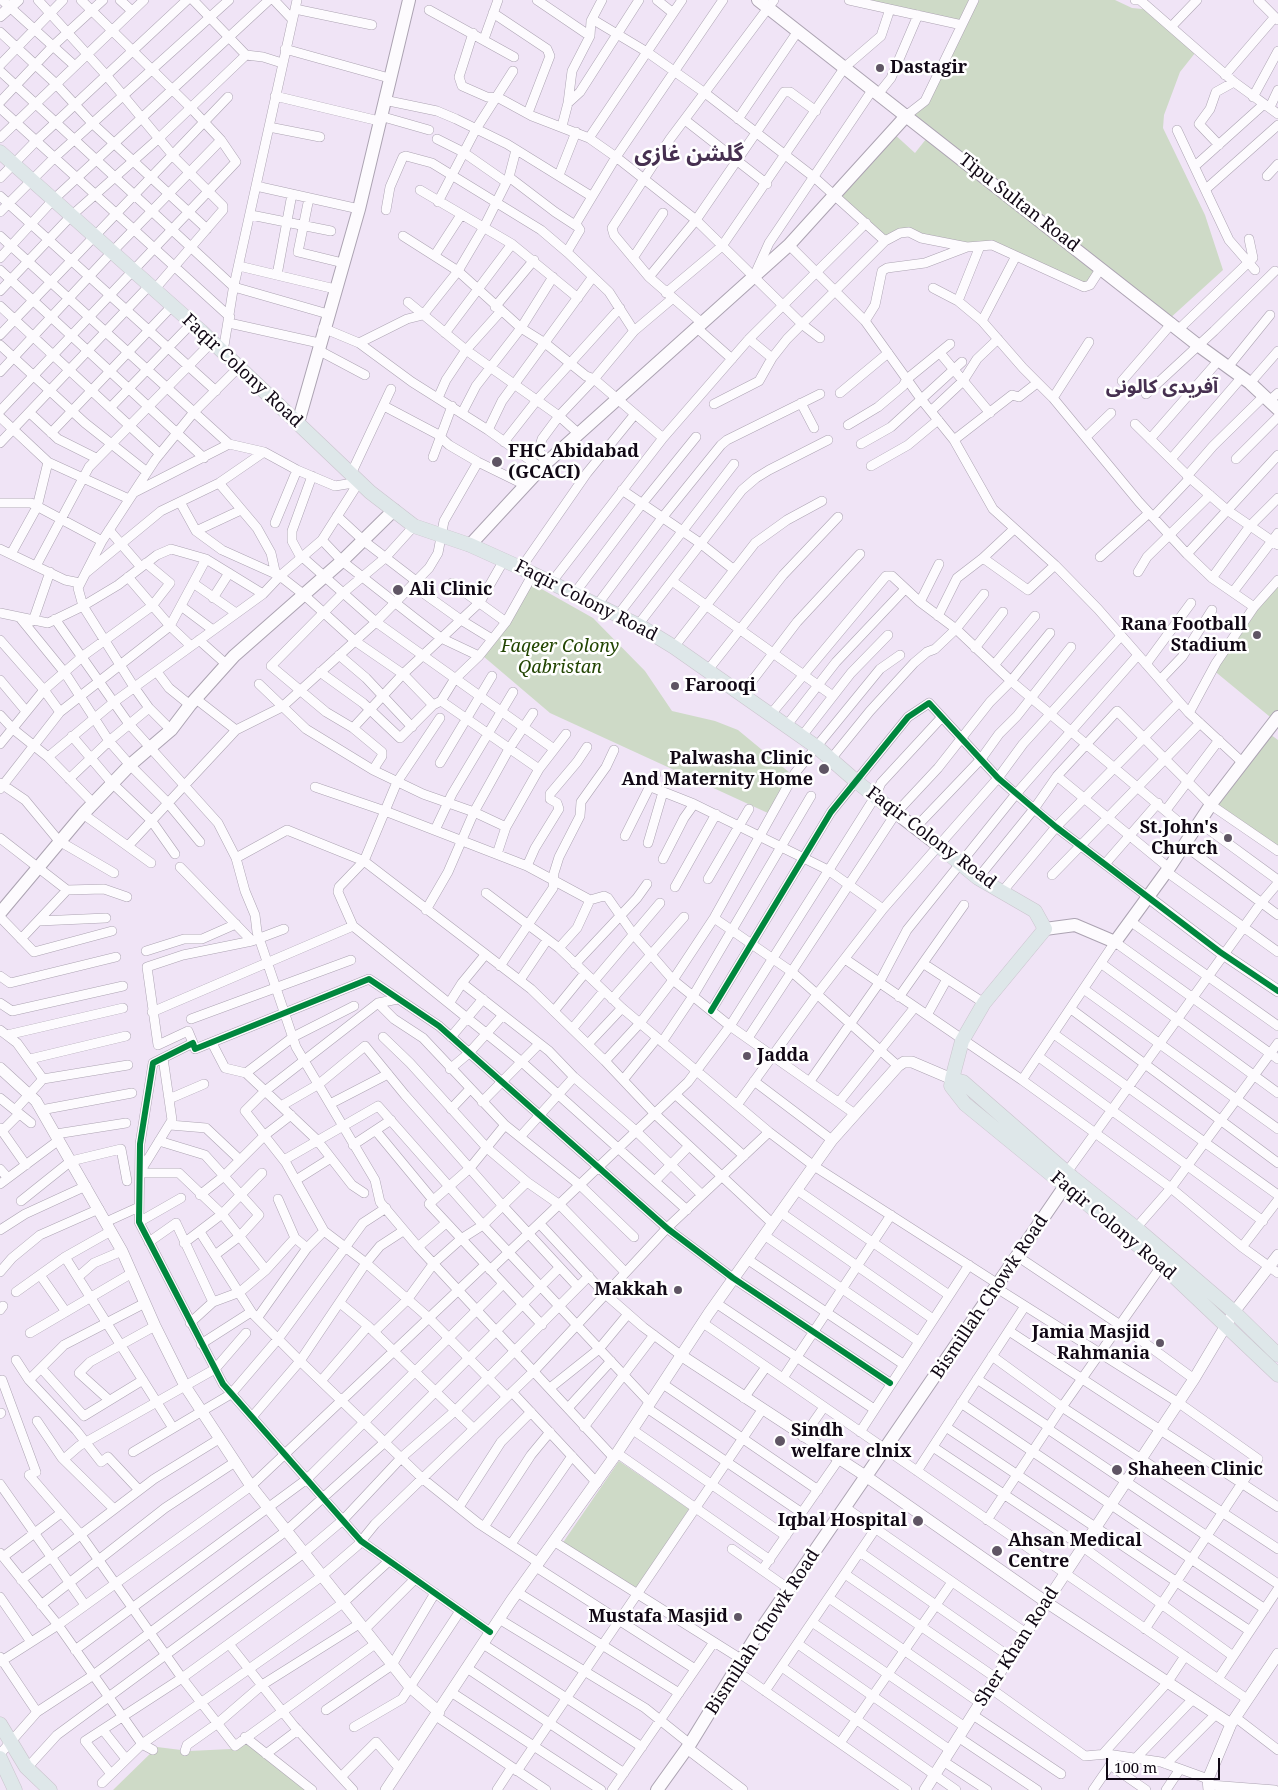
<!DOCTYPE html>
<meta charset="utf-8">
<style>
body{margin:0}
#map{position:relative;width:1278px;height:1790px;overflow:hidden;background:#f0e4f6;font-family:"Noto Serif",serif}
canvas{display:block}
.scale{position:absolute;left:1106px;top:1758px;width:114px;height:22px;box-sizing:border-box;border:2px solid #110815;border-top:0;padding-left:6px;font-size:15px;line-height:18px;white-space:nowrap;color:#110815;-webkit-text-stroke:4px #fff;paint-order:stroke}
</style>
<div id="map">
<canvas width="1278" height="1790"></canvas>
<div class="scale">100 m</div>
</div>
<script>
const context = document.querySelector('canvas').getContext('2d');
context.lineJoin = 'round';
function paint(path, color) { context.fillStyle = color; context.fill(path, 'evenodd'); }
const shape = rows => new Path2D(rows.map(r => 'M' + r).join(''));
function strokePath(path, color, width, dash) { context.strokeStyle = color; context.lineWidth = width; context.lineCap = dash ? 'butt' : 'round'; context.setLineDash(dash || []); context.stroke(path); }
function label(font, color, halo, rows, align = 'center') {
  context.font = font + ' "Noto Serif","Noto Sans Arabic",serif'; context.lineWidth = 5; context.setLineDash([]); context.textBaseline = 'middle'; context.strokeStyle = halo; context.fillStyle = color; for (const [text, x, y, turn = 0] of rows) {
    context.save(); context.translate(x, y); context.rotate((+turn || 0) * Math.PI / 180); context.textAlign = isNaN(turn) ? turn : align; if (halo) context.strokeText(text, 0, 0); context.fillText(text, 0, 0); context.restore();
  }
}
paint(shape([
 [851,0,1115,0,1132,8,1153,10,1199,48,1180,72,1164,115,1163,128,1205,215,1223,270,1168,320,1100,271,1090,286,992,246,966,248,908,233,884,241,833,196,892,132,915,153,930,134,909,117,924,101,961,25],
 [1278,580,1278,717,1275,721,1212,669],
 [531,583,593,618,645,671,672,711,715,721,738,730,790,773,770,814,550,713,483,656],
 [1267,732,1278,740,1278,847,1214,803],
 [619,1461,689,1509,635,1591,562,1544],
 [245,1737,312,1790,113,1790,157,1747,189,1751,231,1749]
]), '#cedac7');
const minor = shape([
 [2,0,75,66],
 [38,0,106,75,176,159,223,206,223,210,154,290],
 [120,0,132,11],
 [193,0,246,55,263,57,282,63],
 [274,0,292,19],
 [537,0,590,36],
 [657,0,673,13],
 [849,0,962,25],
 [1135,0,1140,0,1234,82,1278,114],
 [1258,0,1278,20],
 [295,9,372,25],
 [429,10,514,57],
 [493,13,547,49,550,56,528,113],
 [592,19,647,52,705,93,815,178,885,241],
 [1171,27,1197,0],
 [0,32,55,83,93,124,207,229],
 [473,33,459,77,462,86,487,97,499,98,532,116,589,138,616,157,696,220,803,325,820,338],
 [484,39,498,0],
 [285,49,389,78],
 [0,65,63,0],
 [0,71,234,287,328,314],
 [1225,75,1274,18],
 [879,93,891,78,918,15],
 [275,96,379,121],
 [1253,97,1278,51],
 [384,100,437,111,456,119,507,144,591,196],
 [0,102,54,45,103,0],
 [568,103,580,92,639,0],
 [1270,107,1278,90],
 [0,108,230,317],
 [907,115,925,101,974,0],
 [380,116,429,130],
 [738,119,798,31],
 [685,120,767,184],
 [562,126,568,103,572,71,590,36,591,21,602,0],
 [269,127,320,137],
 [1177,130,1229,240,1255,270],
 [0,138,144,0],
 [589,138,682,0],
 [437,139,463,152,506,182],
 [1219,145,1199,124,1210,109,1216,92,1234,82],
 [1195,166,1264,104],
 [559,175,576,132],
 [1267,176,1278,164],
 [509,177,555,212,578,227,580,230,568,250,568,253,609,292,634,331],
 [0,178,37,140,187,0],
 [256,186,359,209],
 [1206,189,1278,125],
 [420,190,512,244,578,298],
 [0,196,216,391],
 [309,198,298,252,343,263],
 [438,202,476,129,513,71],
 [386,210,390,187,403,157,406,156,432,163,541,230,568,253],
 [0,212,54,158,229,0],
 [251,215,331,231],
 [575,225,616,157,723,0],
 [0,236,229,444],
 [403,236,458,271,521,328,545,343,586,376,594,379,663,438],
 [789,245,865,321,921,399,954,440,993,509,1055,565,1098,609,1189,713,1242,762],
 [435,255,461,215],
 [0,258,53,200,269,0],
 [633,258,663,213],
 [239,266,335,289],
 [0,270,204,458],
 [755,274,769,243,873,89],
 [277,275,292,194],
 [649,277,696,220,784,92,790,92,816,111],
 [933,288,958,301,982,321,1023,368,1053,398,1139,502,1187,554,1212,578,1254,607],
 [0,291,71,216,158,139,246,55],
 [666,293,722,246,845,67,881,36,890,9],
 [958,301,980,246],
 [408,302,466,350,559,416,579,434],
 [0,306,160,454],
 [495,307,534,260],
 [865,321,875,305,882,271,887,268,925,263,967,247],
 [982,321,1016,256],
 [229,323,319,343],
 [702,323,649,277,614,235,612,228,670,139,774,0],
 [323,328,359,343,412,382,488,430,541,468],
 [697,328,732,359],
 [1179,329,1253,258,1249,239],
 [445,333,512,244],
 [0,335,228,97],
 [749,339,772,358],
 [359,343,407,319,423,315,458,271,484,227,509,177,516,150],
 [0,345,85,423,147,472],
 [318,350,365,375],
 [223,352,233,290,297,0],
 [940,353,990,413],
 [1228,367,1270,315],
 [0,372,111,253,221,140],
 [1122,381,1172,323],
 [1250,383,1278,351],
 [840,393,888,353],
 [1146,394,1214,331,1275,271],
 [438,398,446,380,466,350,501,311],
 [1053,398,1089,342],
 [1269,401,1278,393],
 [801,403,814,428],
 [714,404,759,381,772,358,787,339,885,241,900,233,909,232,921,238,967,247,992,245,1084,287,1090,285,1101,268],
 [384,406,437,434,449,445,478,462,525,485],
 [110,408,192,323],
 [0,411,236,162,221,140,190,107,81,0],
 [931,411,963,381,977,359,998,339],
 [30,413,58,439,96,458],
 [462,413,476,386,521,328,553,277],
 [0,417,48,462,129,499],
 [1135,424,1190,478,1227,510,1278,545],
 [848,425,878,407,903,386,907,379,950,344],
 [488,430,502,401,592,278],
 [51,433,172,306],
 [1086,437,1111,413],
 [1150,439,1219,360],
 [954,440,1012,395,1019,397,1037,383],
 [504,442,537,400,620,308],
 [0,443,149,286],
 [861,444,891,427,962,362],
 [433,457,452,406],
 [1171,459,1242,377],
 [1236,459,1278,417],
 [545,464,539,449,542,439,559,416,594,379,634,331,673,298],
 [871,466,908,445,938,420],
 [351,474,391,389],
 [312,476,292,531,292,541,299,554,376,622,554,749],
 [1187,476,1213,446,1264,396],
 [219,483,257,528,271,553,275,571,279,576],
 [622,490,700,543,733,569],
 [135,492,229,444,264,452,297,470,335,486,359,482],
 [180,502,196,531,222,550,280,576,303,594,355,641,403,674,433,705],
 [0,503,31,503,102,541],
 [337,516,364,541,416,581],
 [1153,517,1190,478],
 [275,523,297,470],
 [109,530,141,567],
 [196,531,241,510],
 [322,540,342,561,416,619,441,638,479,656],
 [0,549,65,580,80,583],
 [11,554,37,507,48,462],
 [1187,554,1278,455],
 [1100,557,1149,513],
 [983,558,1028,590,1055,565],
 [36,566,89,467,212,342],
 [521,568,587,473,635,414],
 [87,572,161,511,219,483,264,452],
 [1138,572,1147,557,1210,495],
 [128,577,170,626,191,646],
 [1212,578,1250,526,1278,498],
 [672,581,833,696],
 [193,583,236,613],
 [452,583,506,622],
 [551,583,663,438,749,339,866,223],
 [412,585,461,620,492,639],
 [1233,592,1278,533],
 [574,594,641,505,696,437],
 [213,598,229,573],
 [920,602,939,564],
 [597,605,662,518,721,445,727,440,820,394],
 [181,606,213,630],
 [0,613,48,623,83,606,118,585,157,555,171,549,206,559,263,594],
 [618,615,734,464],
 [938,616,957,578,983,558,1014,529],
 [21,619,65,673,109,741,130,765,167,802,200,842],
 [55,619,129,724,218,823,236,858],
 [33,621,50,572],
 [638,625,742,490,756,478,769,470,828,440],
 [0,640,44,690,60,712],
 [199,640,226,664],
 [674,647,755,543,787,520,822,501],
 [975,648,1003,612],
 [339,655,366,678,412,727],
 [1146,664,1191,603],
 [994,665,1035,616],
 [708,670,783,575,838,517],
 [157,672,169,688,190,705],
 [320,672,363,703,400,738,433,705,441,701,454,680,479,656,506,622,533,574],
 [0,680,26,711],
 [1160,680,1182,657,1212,610],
 [259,684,306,729,373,770,423,794,474,812,506,827],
 [742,694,797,622,860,554],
 [196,699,236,730],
 [441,701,539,769],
 [1189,713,1216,663,1254,607,1278,580],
 [771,714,886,576,892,576,920,602,956,629,1011,681,1193,834],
 [0,715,13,729,48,757,94,804],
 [440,718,397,782,364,861,339,887,338,892,353,926,523,1063,687,1210],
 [787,725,836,662,905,589],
 [353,728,403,674,480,602,504,560],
 [171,730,149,708,134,687,83,606,78,588,102,541,155,460,194,412,239,367],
 [72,736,112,783,151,820,175,854],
 [802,736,851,673,888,635],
 [0,744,44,690,83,656,152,606,170,583,146,563],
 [48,757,114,702,263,594,280,576,322,540,359,482],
 [831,759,870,711,914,663,927,652,935,649,956,629,984,594],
 [440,763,492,676],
 [373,770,382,756,382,752,353,728,326,712,271,666,343,593,385,558,414,526],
 [1057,776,1169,868],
 [69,779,109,741,149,708],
 [0,783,25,800,59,841,114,873],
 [315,787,385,811,527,866,590,900,604,896,608,898,634,935,673,980,730,1026,855,1114],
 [651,787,694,804,828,870,883,909],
 [0,789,60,712,170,626,206,559],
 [1166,810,1219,740],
 [83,814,151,863],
 [1200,823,1278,880],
 [916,827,981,759,999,734,1017,716,1071,647],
 [435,830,452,794,513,692],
 [625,836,656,774],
 [0,838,67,890,104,889,127,897],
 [648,843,663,792],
 [128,846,236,730,282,707,376,622,429,568,438,553,444,521,478,462],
 [1185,846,1278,915],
 [497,854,506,827,539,769,566,734],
 [663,859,684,818,694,804],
 [1105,864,1158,803],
 [527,866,535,848,559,809,557,803,550,799,550,794,577,762,587,747],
 [180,867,252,941],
 [1167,872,1278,952],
 [1052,875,1200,723],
 [978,878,1034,809,1057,776,1117,711,1211,805,1278,851],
 [708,879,749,809],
 [675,887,716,814],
 [1002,892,1056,827,1179,702],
 [486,893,559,948,622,1008,769,1132,814,1166,998,1284],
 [426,910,448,872,474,812,509,749,533,713],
 [0,917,34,952,112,931],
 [714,918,792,972,898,1066],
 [39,921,106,918],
 [1130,921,1278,1026],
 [21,939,67,890],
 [559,948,577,928,590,900],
 [146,951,184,939,202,939,236,924],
 [845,959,1022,1080,1171,1188,1242,1247,1278,1273],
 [575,964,637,898,647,884],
 [924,964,984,1003],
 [1102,964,1278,1093],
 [500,966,553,888,554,873,559,857,580,816,581,802,606,767,614,750],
 [0,976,10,983,116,957],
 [520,980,547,940],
 [594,981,660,903],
 [462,983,549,1051,574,1077,637,1132,702,1195],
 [1085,990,1278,1129],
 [899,997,964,905],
 [398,999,378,1003,265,1091,245,1111,286,1163,324,1231,366,1263,429,1318,507,1397],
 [612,999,684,917],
 [450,1002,462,983,485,955],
 [0,1003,12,1011,123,986],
 [378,1003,394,1019,423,1038,505,1125,581,1186,634,1237],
 [1071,1009,1278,1163],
 [554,1011,585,973],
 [711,1011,831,812,908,717,929,703,998,778,1016,794,1056,827,1148,897],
 [152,1012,353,926],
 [927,1015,947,979],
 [191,1019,351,960],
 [572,1029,604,991],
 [0,1030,17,1043,43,1079],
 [1054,1034,1278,1195],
 [7,1035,123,1008],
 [383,1037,410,1063,487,1148,527,1182,560,1205,625,1272],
 [451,1037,483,999],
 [748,1038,896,813,938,768,990,702,1011,681,1050,633],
 [662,1042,693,996,811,796],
 [193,1043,188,1031,158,1045,147,967,183,955,252,941,284,929],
 [212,1043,225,1068,246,1073,317,1140,352,1185,364,1193],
 [588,1044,622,1008],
 [1039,1057,1263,1221],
 [30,1059,126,1036],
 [605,1061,640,1023,673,980,714,918,795,773,880,669,900,655],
 [450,1069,469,1053,503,1015],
 [246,1073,293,1037,354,1006],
 [623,1080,657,1038],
 [1022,1080,1115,942,1278,1059],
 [754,1081,832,1140],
 [810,1081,879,983,907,930,1016,794,1138,655],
 [676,1095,744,1156],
 [0,1098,31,1123],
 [169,1099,204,1084],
 [482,1102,539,1044],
 [839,1102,915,1007],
 [330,1104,388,1074],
 [737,1105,818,993,883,909,998,778,1023,744,1121,636],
 [281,1106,319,1084,365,1046,405,1095,503,1206,578,1287],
 [451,1109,470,1089],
 [15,1110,43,1079,128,1065],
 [41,1110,132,1093],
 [170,1125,206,1128,240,1160],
 [505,1125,470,1168,429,1204,542,1325],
 [0,1128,26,1165],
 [3,1130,19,1114],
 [376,1131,433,1200],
 [56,1134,126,1123],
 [520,1137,574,1077],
 [159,1141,205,1155,259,1215,240,1236,215,1255],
 [353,1145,391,1120],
 [284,1160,378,1106,483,1225,650,1403],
 [0,1169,8,1178],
 [140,1172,172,1120,163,1058],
 [1067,1172,1261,903,1278,883],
 [140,1173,179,1173,222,1214,266,1270],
 [296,1180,331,1158],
 [655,1181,689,1146],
 [0,1184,59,1140],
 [797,1190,949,1295],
 [200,1195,224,1176,265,1135,291,1115],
 [278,1199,295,1238,307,1248],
 [21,1201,71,1161,121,1149,127,1181],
 [780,1212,933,1319],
 [106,1222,139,1207],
 [139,1222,181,1198],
 [540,1224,603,1292,643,1327,682,1356],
 [1136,1228,1171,1188,1278,1043],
 [0,1230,25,1214,86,1186],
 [200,1232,252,1313,300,1361,423,1479,478,1523,539,1563],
 [764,1235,918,1341],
 [149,1242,176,1223,213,1302],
 [184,1243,222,1214,262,1173],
 [418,1247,446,1223],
 [1242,1247,1278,1200],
 [1017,1256,1120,1325,1194,1379],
 [65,1257,173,1428],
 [747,1259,903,1364],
 [490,1270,688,1082,730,1026,875,797,881,783,942,717],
 [0,1272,12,1258,40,1235,99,1209],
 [40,1275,66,1312],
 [78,1277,94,1263,122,1251],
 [995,1287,1179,1403,1258,1459,1145,1629],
 [16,1292,65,1257,111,1231],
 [340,1303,368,1326,474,1429],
 [716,1303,874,1409],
 [0,1310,3,1306],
 [258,1317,307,1248,324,1231],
 [190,1323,213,1302,240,1292,266,1270,295,1238],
 [703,1323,1247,1699],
 [1009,1331,1278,1507],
 [374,1332,407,1300,434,1263,461,1239,483,1225,527,1182],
 [30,1333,132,1273],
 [201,1344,251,1312],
 [992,1356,1062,1407,1278,1549],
 [16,1360,29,1380,76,1430,101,1462,108,1457,139,1490],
 [41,1368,84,1416,143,1380],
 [783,1378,891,1215],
 [977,1379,1049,1427],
 [29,1380,64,1345,145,1303],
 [321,1381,368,1326],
 [0,1382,2,1380,36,1472,29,1475,81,1535,182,1678,235,1746,375,1644],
 [663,1384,818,1490],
 [550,1388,599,1349,628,1314],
 [512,1392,597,1483],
 [744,1398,766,1367],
 [109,1400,79,1373,90,1362,155,1326],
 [961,1403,1265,1609],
 [568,1408,611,1361],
 [647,1408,802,1513],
 [0,1414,1,1413],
 [252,1417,300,1361,366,1263,380,1246,403,1231],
 [37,1421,62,1458,114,1509],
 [584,1427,654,1335],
 [946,1427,1250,1631],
 [1048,1429,1278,1584],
 [633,1430,786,1536],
 [860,1432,969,1265],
 [803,1437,824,1407],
 [933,1447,1083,1547,1233,1656],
 [133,1452,231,1394,278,1339,363,1223,386,1208],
 [617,1453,770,1560],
 [614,1458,418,1247,380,1202,375,1180,296,1047,257,932,255,915,245,891,236,858,287,830,364,861,531,989,605,1061,655,1114,772,1223],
 [64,1459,79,1446,215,1369,246,1333],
 [917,1471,1025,1306],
 [0,1484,85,1605],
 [459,1507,501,1442,531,1412],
 [846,1508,1026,1633],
 [987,1520,1062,1407,1162,1265],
 [484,1527,531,1455,550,1432],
 [555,1542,741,1659],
 [511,1544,572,1456],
 [732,1549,789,1589],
 [860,1552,1010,1657],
 [0,1553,58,1625,142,1744,153,1750],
 [3,1557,61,1513],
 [536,1567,695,1669],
 [762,1570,839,1459],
 [845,1574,996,1678],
 [21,1580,154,1479,219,1439],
 [517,1592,679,1693],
 [0,1597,31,1642],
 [829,1598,980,1703],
 [41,1605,165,1508,235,1462],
 [499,1619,645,1708,690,1744],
 [812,1622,965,1727],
 [364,1630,415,1579],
 [490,1632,361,1541,223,1384,139,1222,140,1144,153,1063,193,1043,195,1049,369,979,439,1026,668,1229,733,1278,890,1383],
 [229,1644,294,1726,353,1790],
 [483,1644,642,1747],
 [798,1644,950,1750],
 [75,1650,307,1479,503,1284],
 [0,1657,37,1712],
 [0,1662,58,1625,251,1486,485,1265],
 [782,1667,956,1790],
 [467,1668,624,1773],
 [735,1670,907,1790],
 [1218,1679,1278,1589],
 [990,1688,1085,1756,1107,1754,1161,1762,1208,1779],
 [765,1691,876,1528],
 [451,1692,601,1790],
 [326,1710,392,1665,435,1593],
 [973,1715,1061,1774],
 [436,1716,546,1790],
 [1235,1717,1278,1750],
 [354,1727,402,1699,460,1611],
 [103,1730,126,1759],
 [245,1737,312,1790],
 [958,1737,1037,1790],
 [840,1743,952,1582],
 [185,1751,187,1745,218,1723,262,1685,359,1624],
 [0,1754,37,1712,92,1676,286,1531,385,1442,559,1268],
 [266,1754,298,1730],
 [1102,1755,1167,1683,1185,1656],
 [1135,1759,1192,1700],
 [943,1761,987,1790],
 [1166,1764,1216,1714],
 [1110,1765,1146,1790],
 [27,1768,57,1735,304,1553,343,1520,402,1457,455,1411,589,1276],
 [517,1771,762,1410],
 [111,1774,85,1741,182,1678,322,1576,358,1545,375,1524,535,1370,667,1228,769,1132],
 [341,1777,376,1742,400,1769],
 [102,1783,142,1744,343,1603,389,1561],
 [1210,1785,1275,1790],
 [497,1790,512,1767],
 [612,1790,714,1642],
 [1093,1790,1113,1761],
 [1166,1790,1180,1769]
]);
const tertiary = shape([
 [0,16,18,0],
 [1148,897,1220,952,1278,991],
 [0,1068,36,1101,122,1251,155,1326,185,1386,251,1486,410,1687,439,1712],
 [682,1356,867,1477,1046,1602,1231,1724],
 [687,1748,742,1790],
 [386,1790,511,1601,617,1453,709,1313,832,1140,898,1066,904,1062,912,1062,952,1079],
 [925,1790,996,1678,1194,1379,1234,1312,1278,1255],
 [1209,1790,1208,1779,1231,1724,1278,1654]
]);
const secondary = shape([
 [758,0,1199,346,1250,383,1278,409],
 [298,423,359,209,409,0],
 [470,545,545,464,789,245,907,115],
 [896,813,939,846],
 [0,913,83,814,130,765,171,730,190,705,234,656,342,561,394,510],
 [1045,929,1075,925,1115,942,1169,868,1214,800,1278,717],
 [657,1790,690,1744,755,1638,1065,1186]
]);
const primary = shape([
 [0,152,201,331,370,492,414,526,470,545,521,568,638,625,674,647,818,748,857,782,896,813],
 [939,846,978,878,1035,911,1045,929,984,1003,962,1041,952,1079],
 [1278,1355,1234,1312,1136,1228,1072,1177,963,1082,952,1079,951,1086,965,1104,1162,1265,1278,1375],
 [0,1724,26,1767,50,1790],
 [0,1758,15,1790]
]);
strokePath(minor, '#aca3b2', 10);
strokePath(tertiary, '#aca3b2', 12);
strokePath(secondary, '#aca3b2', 14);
strokePath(primary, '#cac4cd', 15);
strokePath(minor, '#fdfbfe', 9);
strokePath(tertiary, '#fdfbfe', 11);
strokePath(secondary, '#fdfbfe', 12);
strokePath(primary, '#dee7e9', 14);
strokePath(shape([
 [711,1011,831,812,908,717,929,703,998,778,1056,827,1220,952,1278,991],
 [490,1632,361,1541,223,1384,139,1222,140,1144,153,1063,193,1043,195,1049,369,979,439,1026,668,1229,733,1278,890,1383]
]), '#00873e', 6);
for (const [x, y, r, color] of [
 [880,68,5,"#5f5564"],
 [497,462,6,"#5f5564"],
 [398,590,6,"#5f5564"],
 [1257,635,5,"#5f5564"],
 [675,686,5,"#5f5564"],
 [824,769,6,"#5f5564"],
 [1228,838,5,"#5f5564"],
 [747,1056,5,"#5f5564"],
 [678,1290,5,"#5f5564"],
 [1160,1343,5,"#5f5564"],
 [780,1441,6,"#5f5564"],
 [1117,1470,6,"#5f5564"],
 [918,1521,6,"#5f5564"],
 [997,1551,6,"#5f5564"],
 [738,1617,5,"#5f5564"]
]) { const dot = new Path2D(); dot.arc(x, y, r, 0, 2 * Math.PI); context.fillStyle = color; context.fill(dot); strokePath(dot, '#fff', 2); }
label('bold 18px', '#110815', '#fff', [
 ["Dastagir",890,68],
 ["FHC Abidabad",508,452],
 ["(GCACI)",508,473],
 ["Ali Clinic",409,590],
 ["Rana Football",1247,625,"right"],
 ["Stadium",1247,646,"right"],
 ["Farooqi",685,686],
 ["Palwasha Clinic",813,759,"right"],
 ["And Maternity Home",813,780,"right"],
 ["St.John's",1218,828,"right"],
 ["Church",1218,849,"right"],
 ["Jadda",757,1056],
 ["Makkah",668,1290,"right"],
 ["Jamia Masjid",1150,1333,"right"],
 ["Rahmania",1150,1354,"right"],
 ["Sindh",791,1431],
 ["welfare clnix",791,1452],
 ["Shaheen Clinic",1128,1470],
 ["Iqbal Hospital",907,1521,"right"],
 ["Ahsan Medical",1008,1541],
 ["Centre",1008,1562],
 ["Mustafa Masjid",728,1617,"right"]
], 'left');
label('18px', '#110815', '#fff', [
 ["Tipu Sultan Road",1019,203,38],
 ["Faqir Colony Road",242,371,43],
 ["Faqir Colony Road",586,601,27],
 ["Faqir Colony Road",931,838,37],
 ["Faqir Colony Road",1113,1226,40],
 ["Bismillah Chowk Road",990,1297,-56],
 ["Bismillah Chowk Road",763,1632,-57],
 ["Sher Khan Road",1017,1647,-57]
]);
label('italic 18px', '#224502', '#fff', [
 ["Faqeer Colony",560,647],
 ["Qabristan",560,668]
]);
label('bold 19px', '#463050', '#fff', [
 ["آفریدی کالونی",1162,388]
]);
label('bold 22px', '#463050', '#fff', [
 ["گلشن غازی",689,155]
]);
</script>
